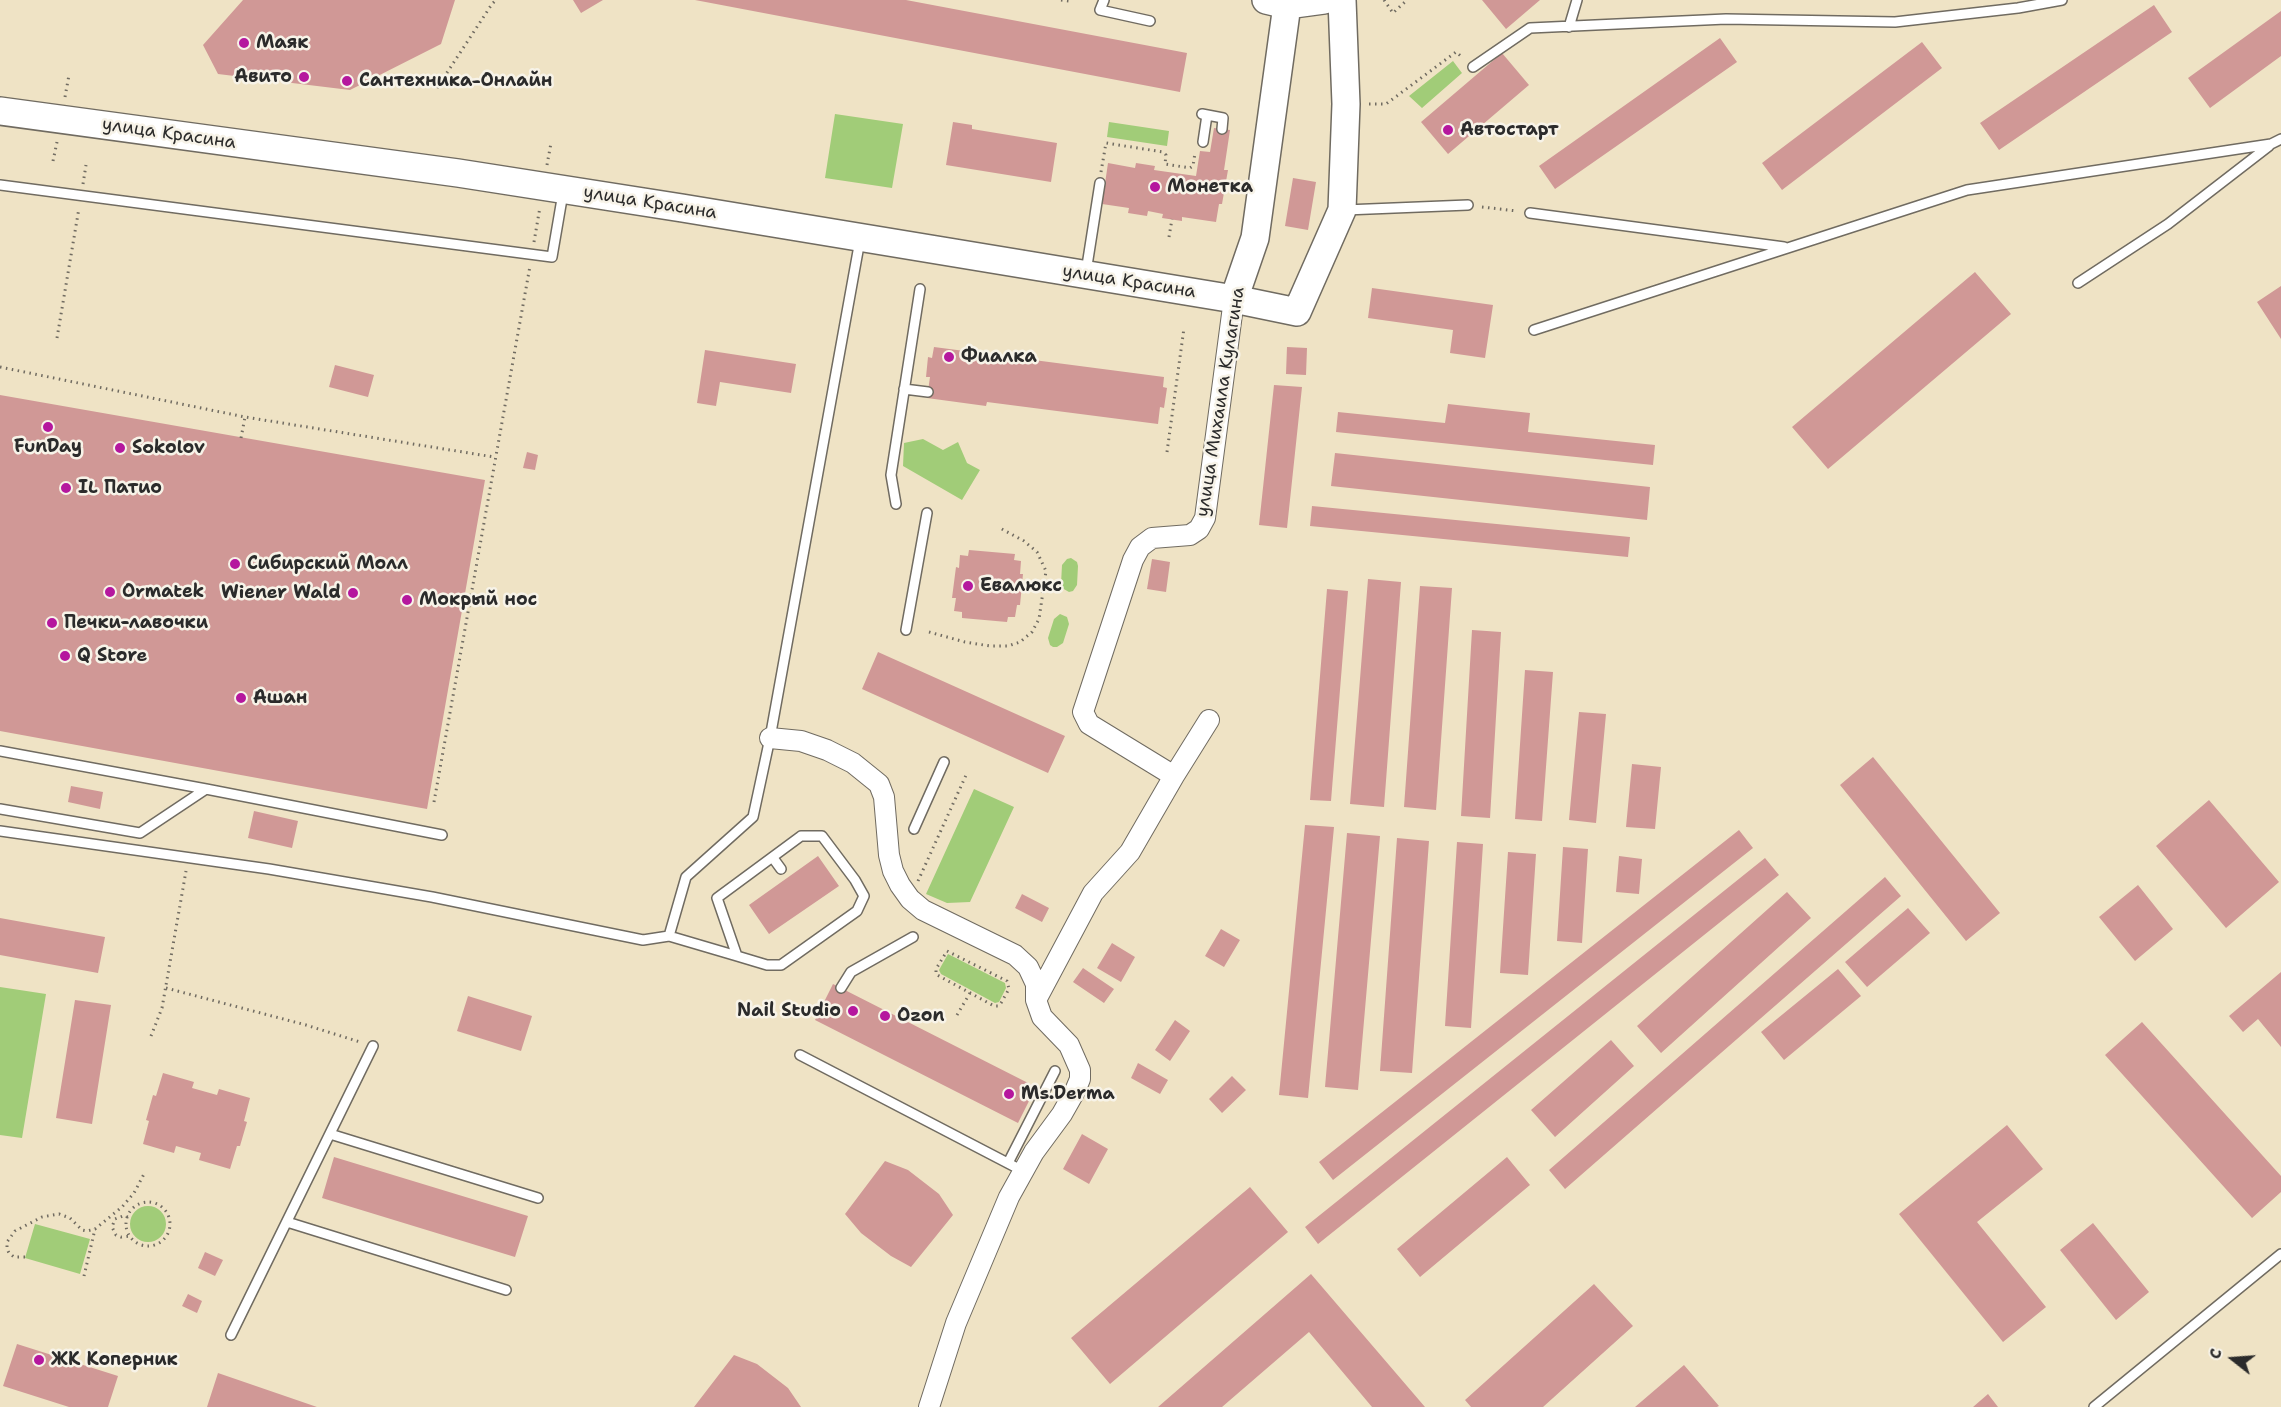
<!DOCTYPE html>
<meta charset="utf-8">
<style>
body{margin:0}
#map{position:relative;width:2281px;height:1407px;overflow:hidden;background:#efe3c5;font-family:"Shantell Sans",sans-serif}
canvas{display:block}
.north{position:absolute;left:2203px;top:1329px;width:60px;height:60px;-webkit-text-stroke:4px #f7f3e8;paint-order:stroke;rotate:287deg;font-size:16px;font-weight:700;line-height:24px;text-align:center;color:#2b2b2b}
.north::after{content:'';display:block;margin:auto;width:21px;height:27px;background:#2b2b2b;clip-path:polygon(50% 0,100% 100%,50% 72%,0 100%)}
</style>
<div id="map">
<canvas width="2281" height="1407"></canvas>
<div class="north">С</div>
</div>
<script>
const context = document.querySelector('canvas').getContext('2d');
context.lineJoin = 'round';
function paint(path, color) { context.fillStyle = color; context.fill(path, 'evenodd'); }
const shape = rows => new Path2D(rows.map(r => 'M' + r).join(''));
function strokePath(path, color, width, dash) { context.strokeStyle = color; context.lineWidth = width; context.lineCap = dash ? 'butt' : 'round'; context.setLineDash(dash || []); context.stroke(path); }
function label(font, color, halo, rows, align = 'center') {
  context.font = font + ' "Shantell Sans",sans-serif'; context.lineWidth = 5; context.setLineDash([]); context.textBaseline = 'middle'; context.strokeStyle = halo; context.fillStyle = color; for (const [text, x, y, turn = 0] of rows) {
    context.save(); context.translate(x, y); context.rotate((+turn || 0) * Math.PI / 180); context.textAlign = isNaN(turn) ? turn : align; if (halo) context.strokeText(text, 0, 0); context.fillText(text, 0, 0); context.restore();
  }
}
paint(shape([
 [1453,61,1462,73,1422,108,1409,96],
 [835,114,903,124,892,188,825,178],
 [1109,122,1169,131,1167,146,1107,137],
 [923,439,943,450,958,442,967,463,980,470,962,500,903,466,904,443],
 [1071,558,1077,562,1078,566,1077,585,1073,591,1069,592,1062,588,1061,584,1062,565,1067,559],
 [1060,614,1067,617,1069,624,1063,643,1057,647,1053,647,1050,645,1048,638,1054,619],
 [974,789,1014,807,970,902,947,903,926,894],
 [948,954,1005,983,1006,988,999,1002,995,1003,941,974,939,970],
 [0,987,46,994,22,1138,0,1135],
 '130 1224a18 18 0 1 1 36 0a18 18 0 1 1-36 0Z',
 [35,1224,90,1239,80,1274,25,1258]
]), '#a1cc78');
paint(shape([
 [243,0,455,0,441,44,350,90,218,74,203,45],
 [573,0,603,0,581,13],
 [695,0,906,0,1187,53,1180,92],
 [1482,0,1540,0,1506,29],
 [2154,5,2172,32,1999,150,1980,123],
 [2281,11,2281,56,2210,108,2188,78],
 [1720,38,1737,62,1555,189,1539,166],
 [1922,42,1942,68,1782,190,1762,163],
 [1502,53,1529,85,1448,154,1421,122],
 [953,122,972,125,972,129,1057,143,1051,182,946,165],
 [1214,128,1230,130,1224,170,1228,170,1222,204,1219,204,1216,222,1182,217,1182,221,1162,218,1163,214,1148,211,1147,216,1128,213,1129,208,1102,204,1108,163,1135,168,1136,163,1155,166,1154,170,1196,176,1200,151,1210,152],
 [1293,178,1316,182,1308,230,1285,226],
 [1975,272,2011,314,1828,469,1792,427],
 [2281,286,2281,339,2257,302],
 [1372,288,1493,305,1485,358,1450,353,1453,330,1368,318],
 [934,347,1164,377,1163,387,1167,388,1164,408,1160,407,1158,424,987,402,986,406,927,398,930,377,926,377,928,357,932,358],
 [1287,347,1307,348,1306,375,1286,374],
 [705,350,796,364,791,393,720,382,716,406,697,403],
 [335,365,374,375,368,397,329,387],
 [1274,385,1302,387,1287,528,1259,525],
 [0,395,485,480,427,809,0,731],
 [1448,404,1530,413,1528,432,1655,445,1653,465,1336,432,1338,412,1445,423],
 [527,452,538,455,535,470,523,468],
 [1335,453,1650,487,1647,520,1331,486],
 [1312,506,1630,537,1628,557,1310,526],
 [969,550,1015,554,1014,560,1021,561,1020,574,1023,574,1020,605,1017,605,1015,617,1008,617,1007,622,962,618,962,612,954,611,956,598,952,598,956,567,959,568,960,555,968,556],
 [1152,559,1170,562,1166,592,1147,589],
 [1368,579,1401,582,1384,807,1350,804],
 [1420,586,1452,588,1436,810,1404,807],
 [1327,589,1348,591,1331,801,1310,800],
 [1472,630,1501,632,1490,818,1461,816],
 [878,652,1065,736,1048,773,862,689],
 [1525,670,1553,672,1542,821,1515,819],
 [1579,712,1606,714,1596,823,1569,820],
 [1873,757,2000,913,1966,941,1840,785],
 [1632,764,1661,767,1655,829,1626,827],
 [71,786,103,792,100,809,68,802],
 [2209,800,2279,882,2226,928,2156,846],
 [254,811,298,821,292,848,248,838],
 [1305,825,1334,827,1308,1098,1279,1095],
 [1739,830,1753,848,1333,1180,1319,1162],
 [1347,833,1380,836,1358,1090,1325,1087],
 [1397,838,1429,841,1412,1073,1380,1071],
 [1457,842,1483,844,1471,1028,1445,1026],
 [1563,847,1588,849,1582,943,1557,941],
 [1508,852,1536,854,1528,975,1500,973],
 [818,856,839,886,769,934,749,905],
 [1619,856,1642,859,1639,894,1616,892],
 [1765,858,1779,875,1318,1244,1305,1227],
 [1885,877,1901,896,1565,1189,1549,1170],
 [2138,885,2173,929,2135,961,2099,917],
 [1787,892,1811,918,1661,1053,1637,1026],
 [1022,894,1049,908,1042,922,1015,908],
 [1908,908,1930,933,1867,987,1845,962],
 [0,918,105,937,98,973,0,955],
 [1221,929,1240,940,1224,967,1205,956],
 [1112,943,1135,957,1121,982,1097,968],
 [1083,968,1114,989,1104,1003,1073,982],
 [1838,969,1861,996,1784,1060,1761,1032],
 [2281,972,2281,1047,2258,1019,2243,1032,2229,1016],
 [833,984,1036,1087,1018,1123,815,1020],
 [468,996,532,1016,521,1051,457,1031],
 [75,1000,111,1005,92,1124,56,1118],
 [1175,1020,1190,1031,1170,1061,1155,1050],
 [2142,1022,2281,1176,2281,1192,2252,1218,2105,1055],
 [1611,1040,1634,1066,1555,1137,1531,1110],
 [1138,1063,1168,1080,1160,1094,1131,1078],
 [163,1073,194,1082,192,1088,217,1095,219,1089,250,1098,244,1121,247,1122,240,1146,237,1146,230,1169,199,1160,201,1153,176,1146,174,1153,143,1144,149,1121,146,1120,153,1095,156,1096],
 [1232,1076,1246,1090,1222,1113,1209,1099],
 [2007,1125,2043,1169,1977,1222,2046,1307,2003,1342,1899,1214],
 [1082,1134,1108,1149,1089,1184,1063,1169],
 [334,1157,528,1216,515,1257,322,1198],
 [1507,1157,1530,1185,1420,1277,1397,1249],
 [885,1161,908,1170,939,1194,953,1215,911,1267,891,1256,861,1233,845,1214],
 [1250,1187,1288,1232,1110,1384,1071,1338],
 [2093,1223,2149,1292,2116,1320,2060,1250],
 [205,1252,223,1260,215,1276,198,1268],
 [1311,1274,1425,1407,1372,1407,1309,1332,1222,1407,1158,1407],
 [1594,1284,1633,1326,1543,1407,1471,1407,1465,1400],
 [188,1294,202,1301,197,1313,182,1306],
 [17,1344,118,1376,108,1407,69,1407,3,1386],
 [734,1355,757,1364,788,1388,801,1407,694,1407],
 [1684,1365,1719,1406,1717,1407,1635,1407],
 [218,1373,317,1407,207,1407],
 [1988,1394,1998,1407,1973,1407]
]), '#d09896');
const lane = shape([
 [1104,0,1100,10,1150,21],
 [1569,27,1577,0],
 [1473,67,1530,28,1726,19,1895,22,2018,8,2062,0],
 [1202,114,1223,118,1222,129],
 [1203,142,1207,115],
 [0,185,552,257,563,193],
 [1345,210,1468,205],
 [1530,213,1784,247],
 [1086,272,1100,183],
 [2078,283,2168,224,2269,146],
 [1534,330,1967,190,2271,144,2281,139],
 [904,389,928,392],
 [896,504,891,475,920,289],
 [906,630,927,513],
 [0,751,206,789],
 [0,809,140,833,206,789,442,835],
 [914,829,944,762],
 [0,831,269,869,432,897,643,940,669,936,686,877,753,817,770,738,860,240],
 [801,836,822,836,855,880,864,896,857,911,781,965,767,965,737,956,717,898,801,836],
 [773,858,781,869],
 [669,936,737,956],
 [841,988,851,972,913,937],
 [800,1055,1023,1171],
 [330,1134,538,1198],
 [1008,1163,1055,1071],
 [287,1222,506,1290],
 [231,1335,373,1046],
 [2094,1407,2281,1254]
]);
const street = shape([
 [770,738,801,741,827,750,853,763,879,784,884,797,889,855,893,871,900,885,910,899,923,910,1015,955,1028,967,1036,984,1036,1000,1042,1017,1069,1045,1080,1070,1080,1079,1075,1091,1062,1114,1034,1152,1009,1197,956,1323,929,1407],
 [1174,776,1089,724,1083,712,1133,560,1140,547,1152,538,1190,535,1199,529,1205,518,1234,299],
 [1036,1000,1093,893,1130,852,1174,776,1209,720]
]);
const secondary = shape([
 [1266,0,1287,5,1324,0],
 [0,111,458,173,682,208,1234,299,1297,312,1342,210,1346,104,1342,0],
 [1234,299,1255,238,1287,5]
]);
strokePath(lane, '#706b61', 12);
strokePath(street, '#706b61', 22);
strokePath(secondary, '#706b61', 30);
strokePath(shape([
 [1061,0,1069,1],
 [1384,0,1393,13,1407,0],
 [437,88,492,4,496,0],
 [65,97,69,75],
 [1369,104,1386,104,1456,52,1463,58],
 [53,161,57,142],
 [547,165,551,143],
 [1101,172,1106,143,1163,152,1166,155,1165,164,1190,168,1193,166,1195,153],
 [83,184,86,165],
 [1482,207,1517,211],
 [1169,237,1172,219],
 [534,242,540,207],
 [57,338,79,208],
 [0,367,245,417,494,457],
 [241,438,245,417],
 [1167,452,1184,328],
 [929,632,965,642,990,646,1008,646,1020,642,1032,632,1039,619,1046,571,1037,552,1024,541,1000,528],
 [434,802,530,266],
 [918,881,967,773],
 [947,951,1007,981,1009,989,1001,1003,998,1006,994,1006,939,976,936,974,936,969,947,951],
 [166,988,306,1025,360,1042],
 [957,1015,970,993],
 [151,1036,162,1008,186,871],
 '126 1224a22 22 0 1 1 44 0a22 22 0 1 1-44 0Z',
 [128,1217,123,1216,115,1219,112,1227,116,1235,121,1237,130,1236],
 [25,1257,14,1257,9,1253,7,1249,7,1242,15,1231,42,1217,59,1214,70,1218,82,1230,87,1231,95,1229,122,1207,134,1193,144,1174],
 [84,1276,95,1229]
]), '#706b61', 3, [1.5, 4.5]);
strokePath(lane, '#fff', 9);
strokePath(street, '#fff', 20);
strokePath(secondary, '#fff', 27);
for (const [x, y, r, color] of [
 [244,43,6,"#b5179e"],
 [304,77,6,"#b5179e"],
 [347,81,6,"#b5179e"],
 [1448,130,6,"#b5179e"],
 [1155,187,6,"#b5179e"],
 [949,357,6,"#b5179e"],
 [48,427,6,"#b5179e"],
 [120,448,6,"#b5179e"],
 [66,488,6,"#b5179e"],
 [235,564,6,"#b5179e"],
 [968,586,6,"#b5179e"],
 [110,592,6,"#b5179e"],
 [353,593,6,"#b5179e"],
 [407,600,6,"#b5179e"],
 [52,623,6,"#b5179e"],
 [65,656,6,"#b5179e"],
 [241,698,6,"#b5179e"],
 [853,1011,6,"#b5179e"],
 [885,1016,6,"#b5179e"],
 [1009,1094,6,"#b5179e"],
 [39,1360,6,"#b5179e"]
]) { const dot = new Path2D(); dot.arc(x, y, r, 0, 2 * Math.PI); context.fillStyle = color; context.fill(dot); strokePath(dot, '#f7f3e8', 2); }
label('bold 18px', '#2b2b2b', '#f7f3e8', [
 ["Маяк",256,43],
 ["Авито",292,77,"right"],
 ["Сантехника-Онлайн",359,81],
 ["Автостарт",1460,130],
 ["Монетка",1167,187],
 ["Фиалка",961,357],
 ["FunDay",48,447,"center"],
 ["Sokolov",132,448],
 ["IL Патио",78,488],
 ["Сибирский Молл",247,564],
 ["Евалюкс",980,586],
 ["Ormatek",122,592],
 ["Wiener Wald",341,593,"right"],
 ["Мокрый нос",419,600],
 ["Печки-лавочки",64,623],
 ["Q Store",77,656],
 ["Ашан",253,698],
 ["Nail Studio",841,1011,"right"],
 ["Ozon",897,1016],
 ["Ms.Derma",1021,1094],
 ["ЖК Коперник",51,1360]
], 'left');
label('18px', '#2b2b2b', '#f7f3e8', [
 ["улица Красина",169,134,8],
 ["улица Красина",650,203,9],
 ["улица Красина",1129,282,9],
 ["улица Михаила Кулагина",1221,402,-81]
]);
</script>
